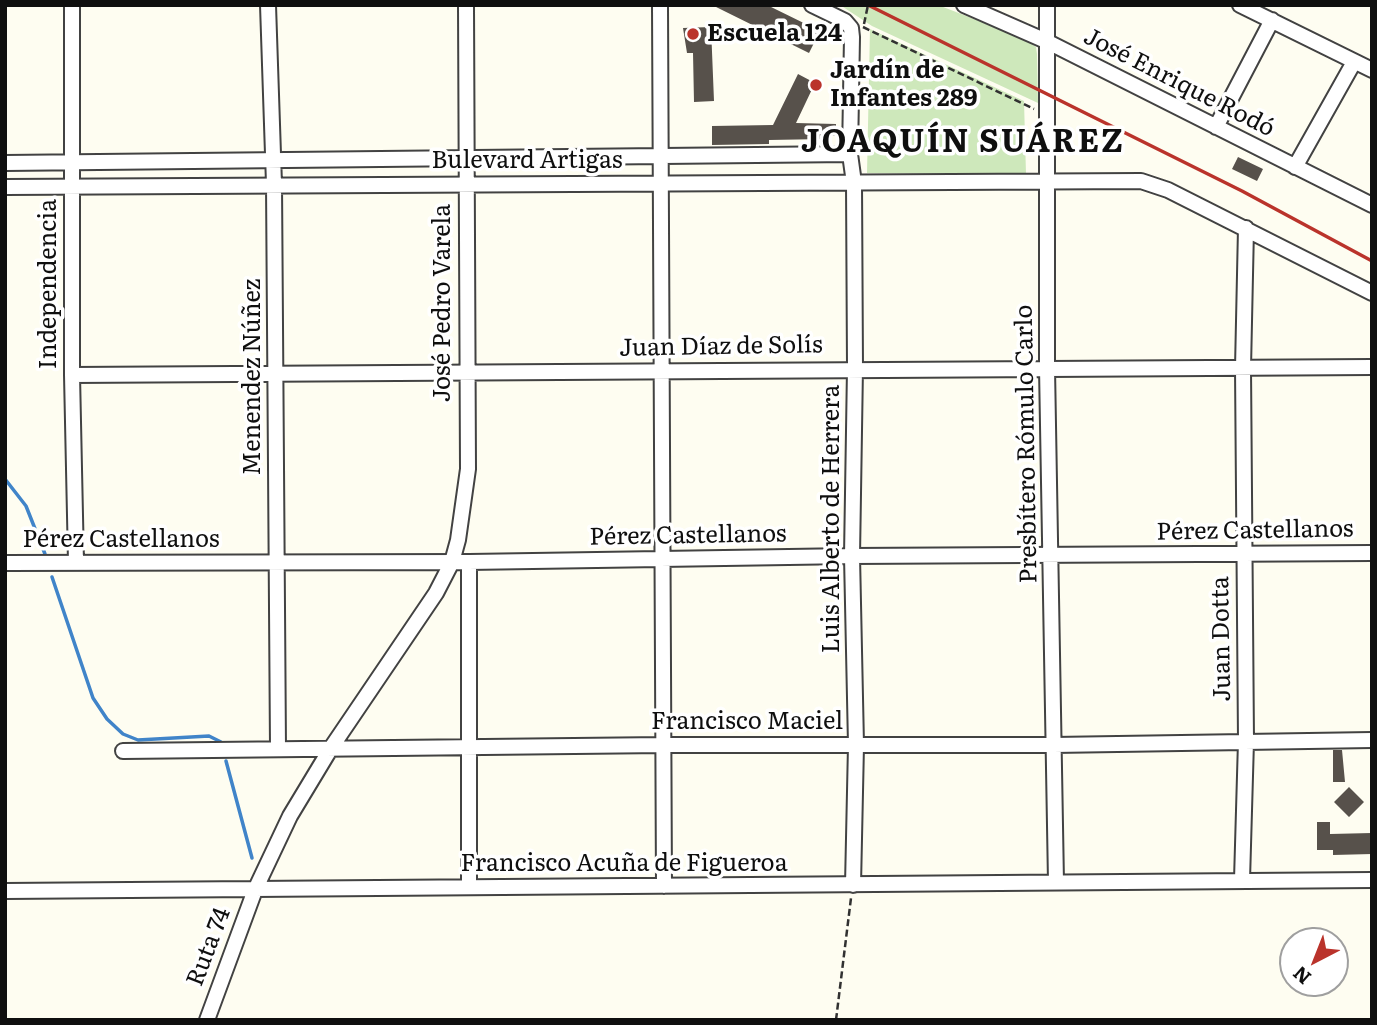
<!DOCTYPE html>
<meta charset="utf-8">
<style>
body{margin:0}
#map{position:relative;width:1377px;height:1025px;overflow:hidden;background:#fefdf1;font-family:Literata,serif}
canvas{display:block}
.frame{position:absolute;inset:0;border:7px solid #0f0f0f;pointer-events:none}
.north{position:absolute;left:1279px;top:927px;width:70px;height:70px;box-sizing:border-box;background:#fff;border:2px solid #9f9f9f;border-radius:50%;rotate:222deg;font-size:19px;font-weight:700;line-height:28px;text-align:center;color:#0f0f0f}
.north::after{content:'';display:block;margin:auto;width:24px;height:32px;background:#ba332b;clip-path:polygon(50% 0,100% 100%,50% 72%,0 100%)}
</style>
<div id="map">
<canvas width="1377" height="1025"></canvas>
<div class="frame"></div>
<div class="north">N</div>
</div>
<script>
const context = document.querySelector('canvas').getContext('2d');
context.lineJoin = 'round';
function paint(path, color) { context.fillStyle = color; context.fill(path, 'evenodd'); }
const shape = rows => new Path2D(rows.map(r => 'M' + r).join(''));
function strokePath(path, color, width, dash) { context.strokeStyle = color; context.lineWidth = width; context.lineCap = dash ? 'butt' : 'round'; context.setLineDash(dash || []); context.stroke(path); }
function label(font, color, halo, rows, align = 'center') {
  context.font = font + ' Literata,serif'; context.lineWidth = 7; context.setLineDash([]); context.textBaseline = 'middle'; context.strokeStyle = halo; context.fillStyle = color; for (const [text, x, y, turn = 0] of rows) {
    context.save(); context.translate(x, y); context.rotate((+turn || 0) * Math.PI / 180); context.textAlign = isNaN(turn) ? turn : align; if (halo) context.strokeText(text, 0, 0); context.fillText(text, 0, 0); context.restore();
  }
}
paint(shape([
 [840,5,938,5,1023,38,1036,47,1037,54,1038,103,872,26],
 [870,29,1024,101,1026,174,867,173]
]), '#cee8bb');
strokePath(shape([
 [5,479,26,506,45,554],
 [52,577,93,698,107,719,123,734,138,740,209,736,221,742],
 [226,761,252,858]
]), '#4084c9', 3.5);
paint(shape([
 [712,5,767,5,820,31,809,53],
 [711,27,714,101,694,102,693,53,687,53,683,28],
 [798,74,815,83,796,123,836,124,836,136,825,136,825,139,769,140,769,144,712,145,712,126,773,125],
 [1238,157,1263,169,1257,181,1232,169],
 [1333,750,1342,750,1345,782,1333,782],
 [1349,787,1364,802,1349,817,1334,802],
 [1317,822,1330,822,1330,834,1372,833,1372,854,1333,855,1333,850,1317,850]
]), '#57514b');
const minor = shape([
 [72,5,72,375,76,562],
 [268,5,274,184,278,748],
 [660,5,664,886],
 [812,5,845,21,851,28,852,37,850,154,854,183,855,368,852,556,856,745,853,885],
 [964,5,1046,41,1372,205],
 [1047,5,1047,368,1056,882],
 [1240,5,1372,70],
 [1216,127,1272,20],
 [5,163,850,154],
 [1295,167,1354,62],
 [5,187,1141,181,1168,190,1372,293],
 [72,375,1372,367],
 [469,562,469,887],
 [5,563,469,562,852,556,1372,553],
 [123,751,664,745,1054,745,1372,740],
 [1242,880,1246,741,1243,368,1246,228],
 [5,891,1372,880],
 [207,1020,255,890,290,816,331,748,436,593,452,562,458,540,468,469,466,5]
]);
strokePath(minor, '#424242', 18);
strokePath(shape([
 [864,24,868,5],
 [863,27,1034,109],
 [836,1020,851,898]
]), '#313131', 2.5, [7, 3.5]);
strokePath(minor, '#fff', 14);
strokePath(shape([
 [868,5,1242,191,1372,261]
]), '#ba332b', 3.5);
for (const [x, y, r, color] of [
 [693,34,7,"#ba332b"],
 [816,85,7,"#ba332b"]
]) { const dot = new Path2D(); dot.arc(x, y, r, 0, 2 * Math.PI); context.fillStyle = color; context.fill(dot); strokePath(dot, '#fff', 2.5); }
label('bold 24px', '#0f0f0f', '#fff', [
 ["Escuela 124",707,34],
 ["Jardín de",830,71],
 ["Infantes 289",830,99]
], 'left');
label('24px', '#0f0f0f', '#fff', [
 ["José Enrique Rodó",1179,83,27],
 ["Bulevard Artigas",527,161],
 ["Independencia",49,284,-90],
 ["José Pedro Varela",443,303,-90],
 ["Juan Díaz de Solís",721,347,-1],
 ["Menendez Núñez",253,377,-90],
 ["Presbítero Rómulo Carlo",1027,444,-91],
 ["Luis Alberto de Herrera",832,519,-90],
 ["Pérez Castellanos",1255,531,-1],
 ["Pérez Castellanos",688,536,-1],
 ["Pérez Castellanos",121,540],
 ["Juan Dotta",1222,639,-91],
 ["Francisco Maciel",747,722],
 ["Francisco Acuña de Figueroa",624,864],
 ["Ruta 74",209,947,-69]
]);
context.letterSpacing = '2px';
label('bold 32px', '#0f0f0f', '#fff', [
 ["JOAQUÍN SUÁREZ",963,143]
]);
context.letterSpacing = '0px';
</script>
